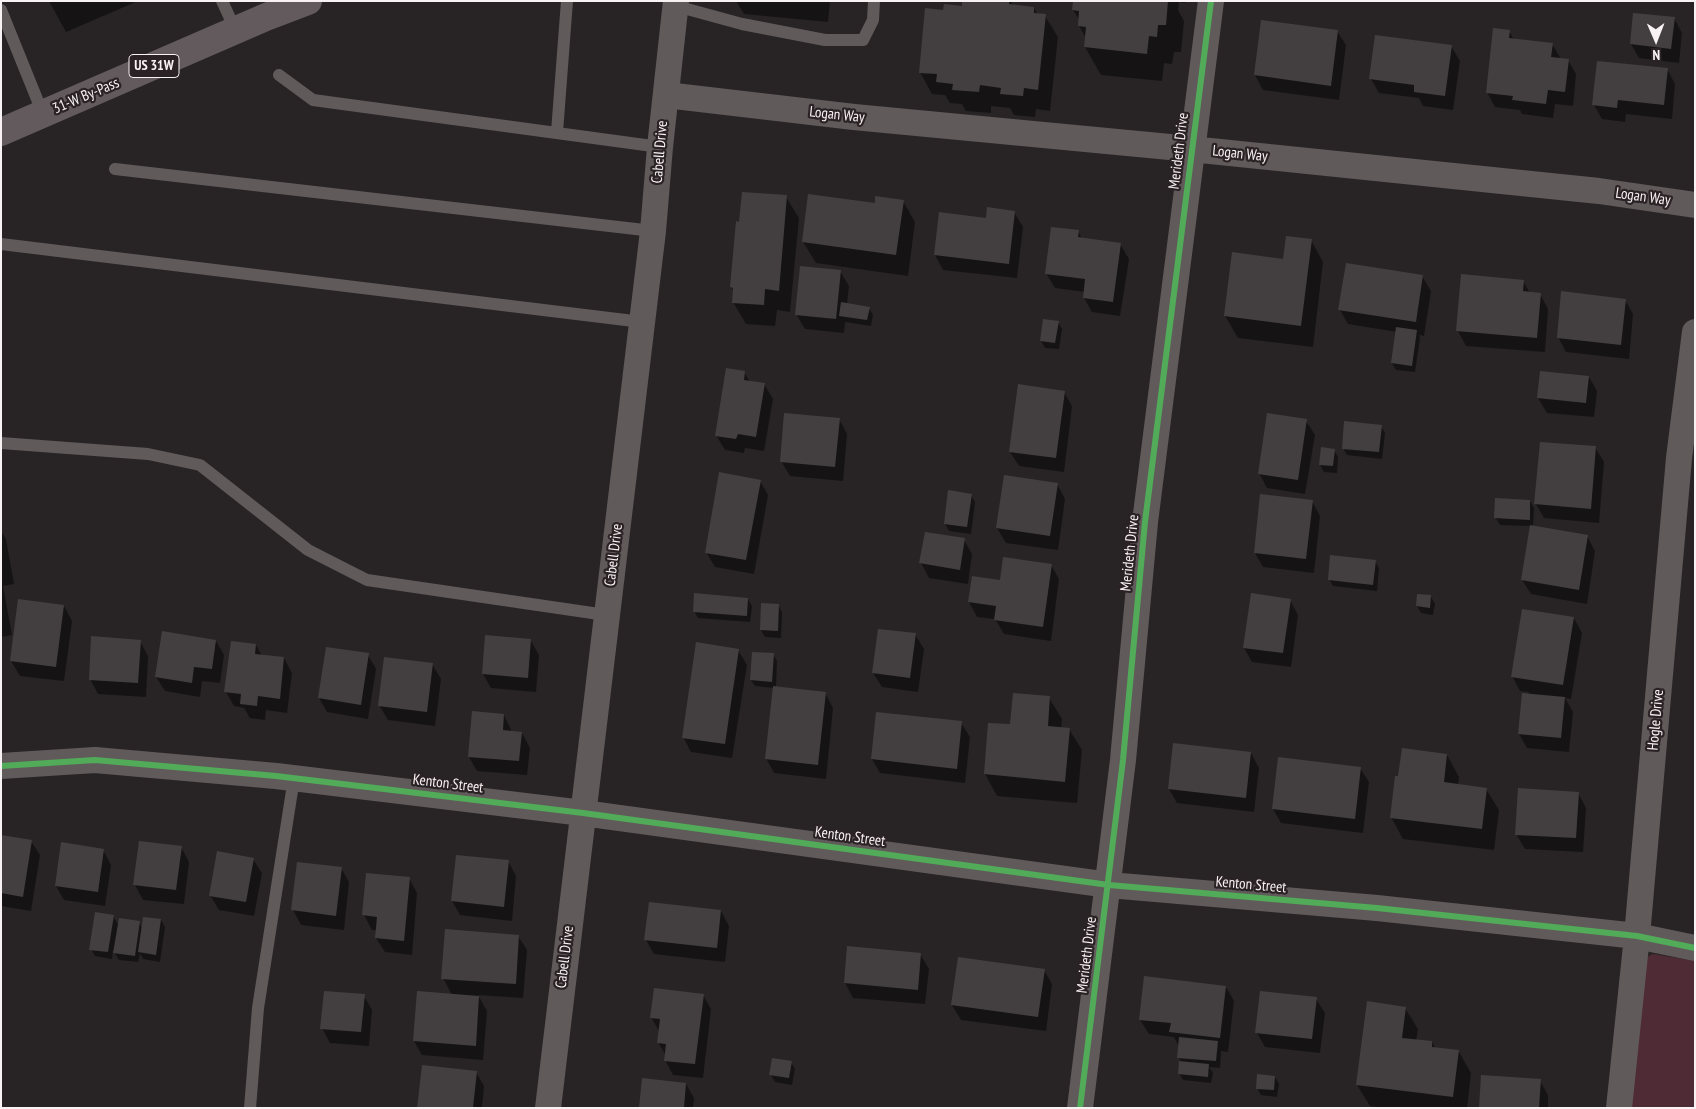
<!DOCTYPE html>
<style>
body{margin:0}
#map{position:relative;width:1696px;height:1109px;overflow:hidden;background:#282425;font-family:"PT Sans Narrow",sans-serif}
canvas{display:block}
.frame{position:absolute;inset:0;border:2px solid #f8f2f4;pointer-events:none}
.north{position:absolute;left:1631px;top:15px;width:50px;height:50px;-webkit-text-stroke:4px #2a2224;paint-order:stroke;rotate:179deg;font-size:14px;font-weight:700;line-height:20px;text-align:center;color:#f8f2f4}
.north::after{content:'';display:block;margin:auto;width:18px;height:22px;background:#f8f2f4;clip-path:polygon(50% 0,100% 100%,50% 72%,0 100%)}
</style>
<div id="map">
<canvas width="1696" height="1109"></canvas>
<div class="frame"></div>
<div class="north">N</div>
</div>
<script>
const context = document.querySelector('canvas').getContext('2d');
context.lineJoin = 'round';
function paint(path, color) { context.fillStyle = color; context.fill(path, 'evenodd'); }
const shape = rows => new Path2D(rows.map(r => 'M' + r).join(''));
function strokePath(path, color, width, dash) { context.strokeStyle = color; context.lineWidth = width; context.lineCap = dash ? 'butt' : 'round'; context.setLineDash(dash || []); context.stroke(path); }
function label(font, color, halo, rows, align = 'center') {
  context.font = font + ' "PT Sans Narrow",sans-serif'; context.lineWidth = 4.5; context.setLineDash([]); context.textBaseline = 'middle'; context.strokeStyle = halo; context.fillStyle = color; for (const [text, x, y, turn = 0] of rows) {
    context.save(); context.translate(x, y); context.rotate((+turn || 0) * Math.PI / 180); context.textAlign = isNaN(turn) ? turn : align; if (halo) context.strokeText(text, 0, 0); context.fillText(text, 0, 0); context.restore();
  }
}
paint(shape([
 [1653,954,1695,961,1695,1108,1629,1108,1647,957]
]), '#4f2b35');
paint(shape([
 [49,1,138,1,66,32],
 [736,1,830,1,828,22,744,14],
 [991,1,1011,1,1013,5,1034,8,1038,15,1045,16,1058,37,1050,111,1036,109,1035,117,1014,115,1010,108,991,106,991,113,966,111,962,104,950,103,945,95,932,94,920,72,944,11],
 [1074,1,1185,1,1185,3,1179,2,1178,10,1184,21,1181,52,1174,52,1172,64,1164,63,1162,81,1101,75,1085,47,1086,38,1079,26,1080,21,1073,10],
 [1674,18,1682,33,1679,63,1639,58,1631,44],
 [1337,31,1346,45,1339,100,1263,90,1255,75],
 [1509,31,1514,40,1552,44,1561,59,1568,60,1576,74,1573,106,1555,104,1553,118,1522,114,1520,110,1495,107,1487,92],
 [1451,46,1460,61,1453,110,1423,106,1419,98,1379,93,1371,79],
 [1667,69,1675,84,1672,119,1626,114,1625,122,1602,119,1594,105],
 [786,197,799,218,790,312,777,310,775,326,746,324,733,302,734,291,731,287,740,223],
 [903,201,915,222,908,276,816,263,803,242,876,204],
 [1014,212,1023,227,1017,278,943,270,935,255,987,219],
 [1078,231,1082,239,1120,244,1129,259,1120,316,1092,312,1084,298,1085,292,1055,288,1046,273],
 [1311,240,1323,262,1313,347,1238,338,1225,316,1285,260],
 [840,271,849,286,847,304,869,308,873,315,871,326,845,322,844,333,805,329,796,314],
 [1422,276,1431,291,1424,336,1419,335,1420,338,1415,372,1396,370,1392,363,1397,332,1348,324,1340,310],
 [1462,276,1523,281,1530,293,1540,294,1548,309,1545,352,1466,346,1458,331],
 [1625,300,1633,314,1629,359,1566,352,1558,337],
 [1058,322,1062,329,1059,349,1045,348,1041,341],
 [744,372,750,382,764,384,773,399,764,451,745,448,744,453,725,450,716,435],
 [1589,377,1597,391,1594,417,1547,413,1538,398],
 [1064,392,1072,406,1064,472,1019,466,1010,452],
 [839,419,847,434,843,481,790,476,781,461],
 [1306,421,1315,435,1305,494,1267,488,1259,473],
 [1381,426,1385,433,1382,459,1347,455,1343,448],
 [1595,447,1604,462,1599,523,1544,518,1536,504],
 [1334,450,1338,457,1337,473,1324,472,1320,465],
 [760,481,768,495,754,574,715,567,706,552],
 [1057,484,1065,499,1058,550,1006,543,997,528],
 [971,495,975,502,971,534,949,531,945,524],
 [1312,501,1320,516,1314,573,1263,567,1255,553],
 [1530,501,1534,508,1533,527,1587,536,1595,551,1587,604,1531,594,1522,580,1531,526,1500,525,1496,518],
 [1,531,6,539,14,584,3,586,12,635,1,637],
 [964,540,972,554,968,584,929,578,921,563],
 [1375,561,1379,568,1377,591,1333,586,1329,579],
 [1051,565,1059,579,1051,641,1004,634,995,619,977,617,969,602,973,578,1001,581],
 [1431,597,1435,604,1433,615,1421,613,1417,606],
 [748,599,752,606,750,622,698,618,694,611],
 [1290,600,1298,615,1291,667,1252,662,1244,648],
 [778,605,782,612,781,638,765,637,761,630],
 [64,606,72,621,64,681,20,676,11,661],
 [1574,618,1582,633,1571,699,1565,698,1573,712,1569,752,1527,748,1519,734,1529,692,1520,691,1512,676],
 [915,634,924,649,918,692,882,687,873,673],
 [140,641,148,656,146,697,98,694,90,679],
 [216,641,224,655,220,683,202,681,200,697,165,691,156,677],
 [531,641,539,655,536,692,491,688,483,674],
 [256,645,262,656,284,658,292,673,287,713,266,710,265,720,250,718,244,708,234,706,226,692],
 [738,650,747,665,732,758,691,752,683,737],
 [773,654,777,661,776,687,825,693,833,708,826,779,774,773,766,758,774,688,755,686,751,680],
 [368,655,376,669,368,719,327,712,319,698],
 [432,664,441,679,435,726,388,720,379,705],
 [1049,698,1062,719,1061,728,1069,729,1082,750,1077,803,997,796,985,774,989,724,1012,726],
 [504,715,512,732,522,733,530,748,527,775,477,771,469,757],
 [961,723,970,737,965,783,880,773,872,759],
 [1251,753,1259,768,1254,812,1177,803,1169,789],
 [1447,755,1459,777,1458,785,1486,789,1499,810,1494,850,1403,839,1391,817],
 [1360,768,1369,782,1363,833,1281,823,1273,809],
 [1578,793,1586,808,1583,852,1525,849,1516,834],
 [1,836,31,841,40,855,31,911,1,906],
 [181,847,189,862,184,904,143,900,135,885],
 [103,850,111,865,105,906,64,900,56,886],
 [253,859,262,873,254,916,219,910,210,895],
 [508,861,516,876,512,921,460,915,452,901],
 [341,868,349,882,344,930,301,925,293,910],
 [409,878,417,893,412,955,385,952,376,938,377,930,372,930,364,915],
 [721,911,729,926,725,962,654,954,646,940],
 [113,916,119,926,139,923,143,929,161,920,165,927,160,962,143,959,140,953,138,962,119,960,113,950,112,959,95,956,91,949],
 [518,936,527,950,523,998,478,995,487,1011,483,1060,422,1055,414,1041,452,995,443,978],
 [920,954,929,969,925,1004,853,998,845,983],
 [1044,970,1052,984,1046,1031,961,1020,952,1005],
 [1226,987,1234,1001,1228,1052,1221,1051,1220,1068,1209,1067,1213,1073,1211,1083,1183,1080,1179,1073,1181,1062,1178,1057,1179,1047,1174,1037,1149,1034,1140,1020],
 [703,995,711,1009,703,1078,673,1075,665,1060,666,1056,658,1042,659,1031,651,1017],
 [364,996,372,1010,369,1046,330,1043,322,1028],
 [1316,999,1325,1013,1320,1053,1265,1047,1257,1033],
 [1405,1008,1418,1029,1416,1041,1432,1042,1435,1048,1459,1052,1471,1073,1467,1108,1383,1108,1370,1106,1357,1085],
 [791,1062,795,1069,792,1085,775,1082,771,1075],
 [476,1072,484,1086,482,1108,418,1108],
 [1275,1077,1279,1084,1277,1097,1261,1095,1257,1088],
 [1540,1081,1548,1095,1548,1108,1480,1108],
 [686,1084,694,1098,693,1108,640,1108]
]), '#0007');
paint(shape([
 [962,1,1009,1,1009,4,1034,7,1034,13,1046,14,1038,90,1024,88,1023,96,1000,94,1001,88,980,85,979,92,952,90,953,84,936,82,937,74,919,73,925,8,943,10,944,4,962,6],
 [1073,1,1168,1,1166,25,1158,25,1157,37,1149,36,1147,54,1084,47,1086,27,1078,26,1079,11,1072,10],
 [1633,13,1675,17,1671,49,1630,44],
 [1261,20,1338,30,1331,86,1254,75],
 [1493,28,1510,30,1509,38,1553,43,1551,57,1569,59,1565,92,1548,90,1546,104,1512,100,1513,96,1486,93],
 [1375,35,1452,45,1445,96,1414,92,1414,85,1369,79],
 [1597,61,1668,68,1664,105,1618,100,1617,108,1592,105],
 [742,192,787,195,779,291,765,289,764,305,732,303,733,288,730,287,736,221,739,222],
 [808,194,875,203,875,196,904,200,896,255,802,242],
 [987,207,1015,211,1009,264,934,255,939,212,986,218],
 [1051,227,1079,230,1078,237,1121,243,1113,302,1083,298,1085,279,1045,274],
 [1286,236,1312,239,1301,326,1224,316,1232,252,1283,259],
 [1346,263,1423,275,1416,322,1338,310],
 [800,266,841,270,836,319,795,315],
 [1461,274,1524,280,1523,291,1541,293,1537,338,1456,331],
 [1561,291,1626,299,1621,345,1557,338],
 [841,302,870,307,867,320,839,316],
 [1043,319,1059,321,1055,343,1040,341],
 [1396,327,1417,330,1412,366,1391,363],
 [726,368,745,371,744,380,765,383,756,437,738,434,736,439,715,436],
 [1540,371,1589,376,1586,403,1537,398],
 [1018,384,1065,391,1056,458,1009,452],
 [784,413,840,418,835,467,780,462],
 [1267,413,1307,419,1298,480,1258,474],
 [1344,421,1382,425,1379,452,1342,449],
 [1540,442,1596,446,1591,509,1534,504],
 [1321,447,1335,449,1333,466,1319,465],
 [719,472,761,480,746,560,705,553],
 [1004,475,1058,483,1050,536,996,528],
 [948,490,972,494,967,527,944,524],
 [1260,494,1313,500,1306,559,1254,553],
 [1495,498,1530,500,1530,520,1494,518],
 [1530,525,1588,535,1579,590,1521,580],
 [925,532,965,538,960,570,919,563],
 [1330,555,1376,560,1373,585,1328,580],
 [1003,557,1052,564,1043,627,994,620,996,606,968,602,972,576,1000,580],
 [694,593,748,598,747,616,693,612],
 [1251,593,1291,599,1283,653,1243,648],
 [1417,594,1431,595,1430,608,1416,606],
 [18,599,64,605,56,667,10,661],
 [761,603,779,604,778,631,760,630],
 [1522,609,1574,617,1563,685,1511,677],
 [878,629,916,633,910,678,872,673],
 [162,631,216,640,212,669,194,667,192,683,155,677],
 [485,635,531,639,528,678,482,674],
 [91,636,141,640,138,683,89,680],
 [231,641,256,644,255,654,284,657,280,699,258,696,257,706,240,704,241,694,224,692],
 [696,642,739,649,725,744,682,738],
 [326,647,369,653,361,705,318,698],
 [752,652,774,653,772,682,750,680],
 [384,657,433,663,427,712,378,706],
 [773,686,826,692,818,765,765,759],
 [1013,693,1050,696,1048,726,1070,728,1065,782,984,774,988,723,1010,724],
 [1522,693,1565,697,1561,738,1518,734],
 [472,711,504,714,503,730,522,732,519,761,468,757],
 [876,712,962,721,957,769,871,759],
 [1173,743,1251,752,1246,798,1168,789],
 [1402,748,1447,754,1444,782,1487,788,1482,829,1390,818,1395,776,1398,776],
 [1278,757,1361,767,1355,819,1272,809],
 [1518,788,1579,792,1576,838,1515,835],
 [1,835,32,840,23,897,1,893],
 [139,841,182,846,176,890,133,885],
 [61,842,104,849,98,892,55,886],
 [217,851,254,858,246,902,209,896],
 [456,855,509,860,504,907,451,901],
 [297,862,342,867,336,916,291,910],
 [366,873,410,877,404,941,375,938,377,917,362,915],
 [649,902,721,910,717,948,644,940],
 [95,912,114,915,108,952,89,950],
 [143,917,161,919,156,955,138,952],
 [119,918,140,921,135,956,113,953],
 [445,929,519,935,516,984,441,979],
 [847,946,921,953,918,990,844,983],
 [958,957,1045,969,1038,1017,951,1005],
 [1144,976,1226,986,1220,1038,1169,1032,1171,1023,1139,1020],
 [654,988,704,994,695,1064,664,1061,666,1044,657,1043,660,1019,650,1018],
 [324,991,365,994,361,1032,320,1029],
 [417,991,479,996,476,1046,413,1041],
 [1260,991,1317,997,1312,1039,1255,1033],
 [1367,1001,1406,1007,1402,1038,1432,1041,1432,1047,1459,1050,1453,1097,1356,1085],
 [1179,1037,1218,1041,1216,1061,1177,1058],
 [772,1058,792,1061,789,1078,769,1075],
 [1179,1061,1209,1064,1208,1077,1178,1074],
 [422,1065,477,1071,473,1108,417,1108],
 [1257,1074,1275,1076,1274,1090,1256,1089],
 [1481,1075,1541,1079,1539,1108,1479,1108],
 [642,1078,686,1083,684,1108,639,1108]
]), '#433f40');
strokePath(shape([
 [222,1,236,31],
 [676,6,742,24,825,40,863,40,873,20,874,1],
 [1,10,43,114],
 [279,75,313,100,660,147],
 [557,132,567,1],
 [115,169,653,231],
 [1,244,642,322],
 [1,443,148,454,200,465,308,550,367,580,606,615],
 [250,1108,258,1008,294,778]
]), '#615a5b', 12);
strokePath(shape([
 [666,95,854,117,1191,149,1599,191,1695,205],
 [1,766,95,760,276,776,583,813,1109,885,1377,908,1637,936,1695,948],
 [548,1108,653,231,660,147,676,1],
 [1080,1108,1123,760,1145,522,1211,1],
 [1619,1108,1637,936,1679,458,1695,332]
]), '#615a5b', 26);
strokePath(shape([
 [1,132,266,17,308,1]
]), '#625a5c', 28);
strokePath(shape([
 [1,766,95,760,276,776,583,813,1109,885,1377,908,1637,936,1695,948],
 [1080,1108,1123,760,1145,522,1211,1]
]), '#51ab58', 6);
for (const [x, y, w] of [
 [154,66,50]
]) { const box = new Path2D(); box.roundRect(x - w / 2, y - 11.5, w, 23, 4); context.fillStyle = '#2a2224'; context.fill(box); strokePath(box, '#f8f2f4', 1); }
label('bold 14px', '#f8f2f4', null, [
 ["US 31W",154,66]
]);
label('15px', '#f8f2f4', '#2a2224', [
 ["31-W By-Pass",86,96,-23],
 ["Logan Way",837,115,6],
 ["Merideth Drive",1179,151,-83],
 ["Cabell Drive",660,152,-85],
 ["Logan Way",1240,154,6],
 ["Logan Way",1643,197,8],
 ["Merideth Drive",1130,553,-84],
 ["Cabell Drive",614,555,-83],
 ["Hogle Drive",1656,720,-85],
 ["Kenton Street",448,784,7],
 ["Kenton Street",850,837,8],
 ["Kenton Street",1251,885,5],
 ["Merideth Drive",1087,955,-83],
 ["Cabell Drive",565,957,-83]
]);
</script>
